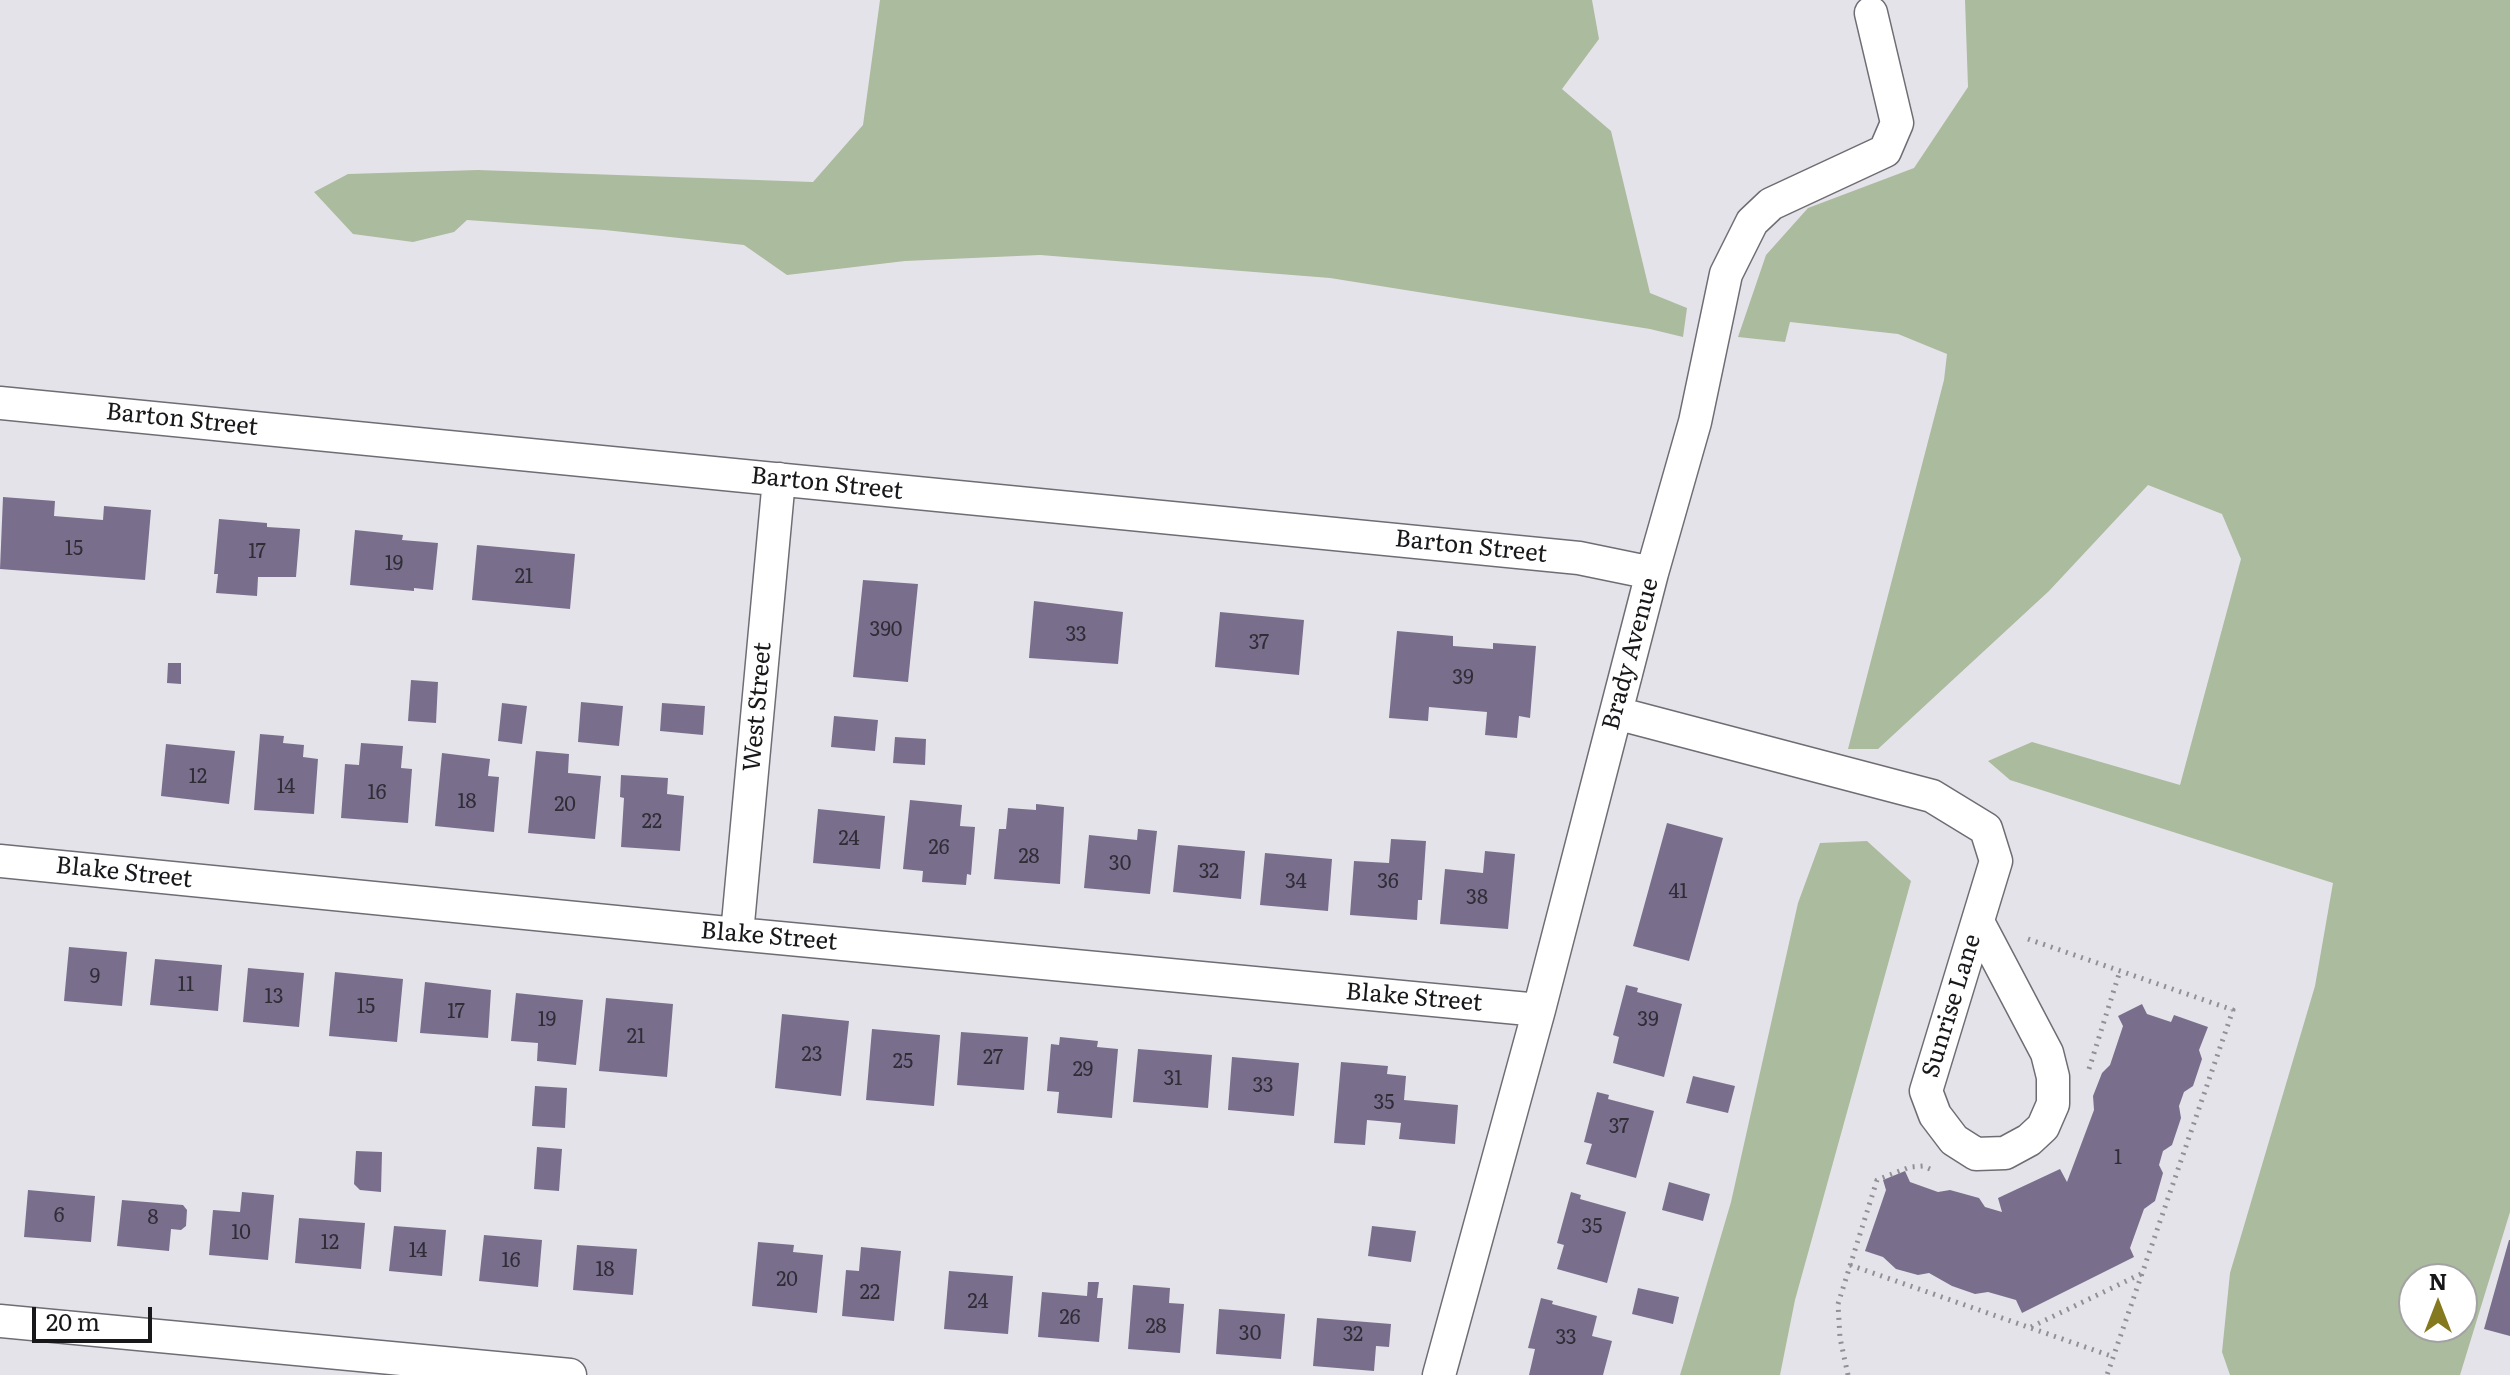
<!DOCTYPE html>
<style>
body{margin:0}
#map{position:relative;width:2510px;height:1375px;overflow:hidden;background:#e5e3ea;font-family:Literata,serif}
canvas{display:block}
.north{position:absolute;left:2398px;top:1263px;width:80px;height:80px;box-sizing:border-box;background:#fff;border:2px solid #a3a2a3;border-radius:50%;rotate:0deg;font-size:22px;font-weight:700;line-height:32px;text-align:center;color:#18171a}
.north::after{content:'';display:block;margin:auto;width:28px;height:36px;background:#84791e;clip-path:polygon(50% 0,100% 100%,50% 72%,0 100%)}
.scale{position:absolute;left:32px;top:1307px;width:120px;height:36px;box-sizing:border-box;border:4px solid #18171a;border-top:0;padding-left:10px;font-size:24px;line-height:28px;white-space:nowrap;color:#18171a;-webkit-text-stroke:6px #fff;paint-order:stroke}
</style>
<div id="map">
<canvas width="2510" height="1375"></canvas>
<div class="north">N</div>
<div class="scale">20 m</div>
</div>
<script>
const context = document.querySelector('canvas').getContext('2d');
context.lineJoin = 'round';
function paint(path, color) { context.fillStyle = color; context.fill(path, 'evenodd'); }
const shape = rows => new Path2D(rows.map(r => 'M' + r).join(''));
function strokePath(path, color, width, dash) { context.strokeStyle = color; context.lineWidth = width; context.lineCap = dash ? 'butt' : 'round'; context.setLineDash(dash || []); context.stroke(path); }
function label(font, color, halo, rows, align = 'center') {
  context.font = font + ' Literata,serif'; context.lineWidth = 7; context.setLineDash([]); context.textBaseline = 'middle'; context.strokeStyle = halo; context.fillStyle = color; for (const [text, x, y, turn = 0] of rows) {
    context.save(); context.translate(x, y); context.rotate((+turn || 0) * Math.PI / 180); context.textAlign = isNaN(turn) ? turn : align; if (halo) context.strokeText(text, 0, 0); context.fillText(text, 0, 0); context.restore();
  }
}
paint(shape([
 [880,0,1592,0,1599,39,1562,89,1611,131,1650,293,1687,308,1683,337,1650,329,1330,278,1040,255,905,261,787,275,744,245,605,230,467,220,454,232,413,242,353,234,314,192,348,174,478,170,813,182,863,125],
 [1965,0,2510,0,2510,1212,2460,1375,2230,1375,2222,1352,2230,1273,2315,986,2333,883,2010,780,1988,761,2032,742,2180,785,2241,559,2222,514,2148,485,2049,591,1878,749,1848,749,1944,380,1947,354,1898,334,1790,322,1785,342,1738,337,1766,255,1808,208,1914,168,1968,87],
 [2414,1279,2462,1279,2462,1327,2414,1327],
 [1867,841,1911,881,1795,1300,1780,1375,1680,1375,1731,1202,1798,903,1820,843]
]), '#abbb9e');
paint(shape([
 [3,497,55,501,54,516,103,520,104,506,151,510,145,580,0,569],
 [219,519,267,523,267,527,300,529,296,577,258,577,257,596,216,593,218,574,214,574],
 [355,530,403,535,402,540,438,543,433,590,414,588,414,591,350,585],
 [477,545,575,554,570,609,472,600],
 [863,580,918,584,908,682,853,677],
 [1034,601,1123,612,1118,664,1029,658],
 [1220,612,1304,620,1299,675,1215,667],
 [1397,631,1453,636,1453,646,1493,649,1493,643,1536,646,1530,718,1519,716,1517,738,1485,735,1487,712,1429,707,1428,721,1389,718],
 [168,663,181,663,181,684,167,683],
 [411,680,438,682,436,723,408,721],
 [581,702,623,706,619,746,578,742],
 [502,703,527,706,522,744,498,741],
 [662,703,705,706,703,735,660,731],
 [834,716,878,720,875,751,831,747],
 [260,734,284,736,283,743,304,745,303,757,318,759,314,814,254,810],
 [895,737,926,739,925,765,893,763],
 [361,743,403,746,401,768,412,769,408,823,341,818,345,764,359,765],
 [166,744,235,751,229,804,161,796],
 [536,751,569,754,568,773,601,776,595,839,528,833],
 [442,753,490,759,488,776,499,777,494,832,435,826],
 [621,775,668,778,667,794,684,796,680,851,621,847,624,798,620,797],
 [910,800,962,805,960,826,975,827,971,875,967,874,966,885,922,882,923,871,903,869],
 [1036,804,1064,807,1060,884,994,879,999,829,1006,829,1008,808,1036,810],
 [818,809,885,816,880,869,813,863],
 [1667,823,1723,838,1689,961,1633,946],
 [1138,829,1157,831,1150,894,1084,888,1089,835,1137,840],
 [1391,839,1426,841,1422,900,1418,900,1417,920,1350,915,1354,861,1389,863],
 [1178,845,1245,851,1241,899,1173,892],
 [1485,851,1515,854,1508,929,1440,924,1445,869,1483,873],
 [1265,853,1332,859,1328,911,1260,905],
 [69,947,127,952,122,1006,64,1001],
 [155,959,222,965,218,1011,150,1005],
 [248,968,304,973,299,1027,243,1022],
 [335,972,403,979,397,1042,329,1036],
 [425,982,491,990,488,1038,420,1033],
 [1626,985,1638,988,1637,992,1682,1004,1664,1077,1613,1063,1619,1037,1613,1035],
 [516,993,583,1000,576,1065,537,1061,538,1043,511,1041],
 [606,998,673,1004,667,1077,599,1071],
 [2142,1004,2147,1014,2171,1022,2174,1015,2208,1027,2199,1050,2202,1059,2193,1086,2184,1092,2179,1106,2181,1118,2172,1145,2163,1151,2159,1165,2163,1173,2155,1201,2144,1209,2130,1248,2134,1257,2022,1313,2016,1300,1988,1292,1975,1294,1952,1286,1929,1273,1918,1275,1896,1269,1883,1257,1865,1251,1886,1190,1883,1180,1905,1171,1910,1182,1938,1192,1950,1190,1979,1198,1985,1207,2002,1212,1998,1198,2060,1169,2067,1182,2094,1110,2093,1096,2102,1073,2110,1065,2123,1026,2118,1016],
 [782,1014,849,1021,841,1096,775,1088],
 [872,1029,940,1035,934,1106,866,1100],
 [961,1032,1028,1037,1024,1090,957,1085],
 [1060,1037,1098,1041,1097,1047,1118,1049,1112,1118,1057,1113,1059,1092,1047,1091,1051,1044,1059,1045],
 [1138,1049,1212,1055,1208,1108,1133,1102],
 [1232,1057,1299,1063,1294,1116,1228,1110],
 [1341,1062,1388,1066,1387,1074,1406,1076,1404,1100,1458,1105,1455,1144,1399,1139,1401,1123,1367,1120,1365,1145,1334,1143],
 [1693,1076,1735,1086,1728,1113,1686,1103],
 [535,1086,567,1088,565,1128,532,1126],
 [1597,1092,1609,1095,1608,1099,1654,1111,1636,1178,1586,1164,1592,1144,1584,1142],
 [537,1147,562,1149,559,1191,534,1189],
 [356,1151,382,1152,381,1192,360,1190,354,1184],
 [1669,1182,1710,1194,1703,1221,1662,1210],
 [28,1190,95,1196,91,1242,24,1237],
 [242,1192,274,1195,268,1260,209,1255,213,1210,240,1212],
 [1571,1192,1581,1195,1580,1199,1626,1212,1607,1283,1557,1269,1564,1245,1557,1243],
 [122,1200,183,1205,187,1210,186,1226,181,1230,171,1229,169,1251,117,1246],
 [299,1218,365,1223,361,1269,295,1263],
 [394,1226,446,1230,442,1276,389,1271],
 [1372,1226,1416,1231,1411,1262,1368,1256],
 [484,1235,542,1240,538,1287,479,1281],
 [2509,1240,2510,1240,2510,1336,2484,1329],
 [758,1242,794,1245,793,1252,823,1255,817,1313,752,1306],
 [577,1245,637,1249,633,1295,573,1290],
 [861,1247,901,1251,894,1321,842,1316,846,1270,859,1271],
 [949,1271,1013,1276,1008,1334,944,1329],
 [1088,1282,1099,1282,1097,1298,1103,1298,1099,1342,1038,1337,1042,1292,1087,1296],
 [1133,1285,1170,1288,1169,1303,1184,1304,1180,1353,1128,1349],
 [1638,1288,1679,1297,1673,1324,1632,1314],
 [1541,1298,1553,1301,1552,1304,1597,1316,1592,1336,1612,1341,1603,1375,1529,1375,1535,1349,1528,1348],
 [1219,1309,1285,1314,1281,1359,1216,1354],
 [1317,1318,1391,1324,1389,1347,1376,1346,1374,1371,1313,1366]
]), '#796f8d');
const street = shape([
 [0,403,1579,558,1652,573],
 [1616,713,1932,796,1986,829,1996,861,1926,1091,1935,1115,1954,1140,1976,1154,2005,1153,2029,1140,2043,1127,2053,1104,2053,1077,2047,1053,1978,922],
 [0,861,737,934,1539,1010],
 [737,934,779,479],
 [0,1321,570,1375],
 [1439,1375,1539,1010,1652,573,1695,422,1726,274,1752,222,1771,204,1885,151,1897,123,1871,13]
]);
strokePath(street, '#6f6d73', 35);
strokePath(shape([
 [2028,939,2233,1010,2107,1375],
 [2089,1069,2120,971],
 [1850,1265,2114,1357],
 [2031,1327,2143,1273],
 [1848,1375,1840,1338,1838,1304,1877,1180,1910,1167,1923,1166,1930,1169]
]), '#929096', 5, [2, 6]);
strokePath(street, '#fff', 32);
label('20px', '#302d37', null, [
 ["15",74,549],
 ["17",257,552],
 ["19",394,564],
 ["21",524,577],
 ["390",886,630],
 ["33",1076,635],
 ["37",1259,643],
 ["39",1463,678],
 ["12",198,777],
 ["14",286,787],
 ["16",377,793],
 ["18",467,802],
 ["20",565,805],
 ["22",652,822],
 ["24",849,839],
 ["26",939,848],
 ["28",1029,857],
 ["30",1120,864],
 ["32",1209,872],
 ["34",1296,882],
 ["36",1388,882],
 ["41",1678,892],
 ["38",1477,898],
 ["9",95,977],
 ["11",186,985],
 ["13",274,997],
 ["15",366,1007],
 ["17",456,1012],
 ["19",547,1020],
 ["39",1648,1020],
 ["21",636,1037],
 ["23",812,1055],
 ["27",993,1058],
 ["25",903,1062],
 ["29",1083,1070],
 ["31",1173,1079],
 ["33",1263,1086],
 ["35",1384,1103],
 ["37",1619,1127],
 ["1",2118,1158],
 ["6",59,1216],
 ["8",153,1218],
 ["35",1592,1227],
 ["10",241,1233],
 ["12",330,1243],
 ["14",418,1251],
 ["16",511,1261],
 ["18",605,1270],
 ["20",787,1280],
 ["22",870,1293],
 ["24",978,1302],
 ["26",1070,1318],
 ["28",1156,1327],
 ["30",1250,1334],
 ["32",1353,1335],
 ["33",1566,1338]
]);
label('24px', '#18171a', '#fff', [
 ["Barton Street",182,420,6],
 ["Barton Street",827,484,6],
 ["Barton Street",1471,547,6],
 ["Brady Avenue",1631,654,-75],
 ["West Street",758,707,-85],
 ["Blake Street",124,873,6],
 ["Blake Street",769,937,5],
 ["Blake Street",1414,998,5],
 ["Sunrise Lane",1952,1006,-73]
]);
</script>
